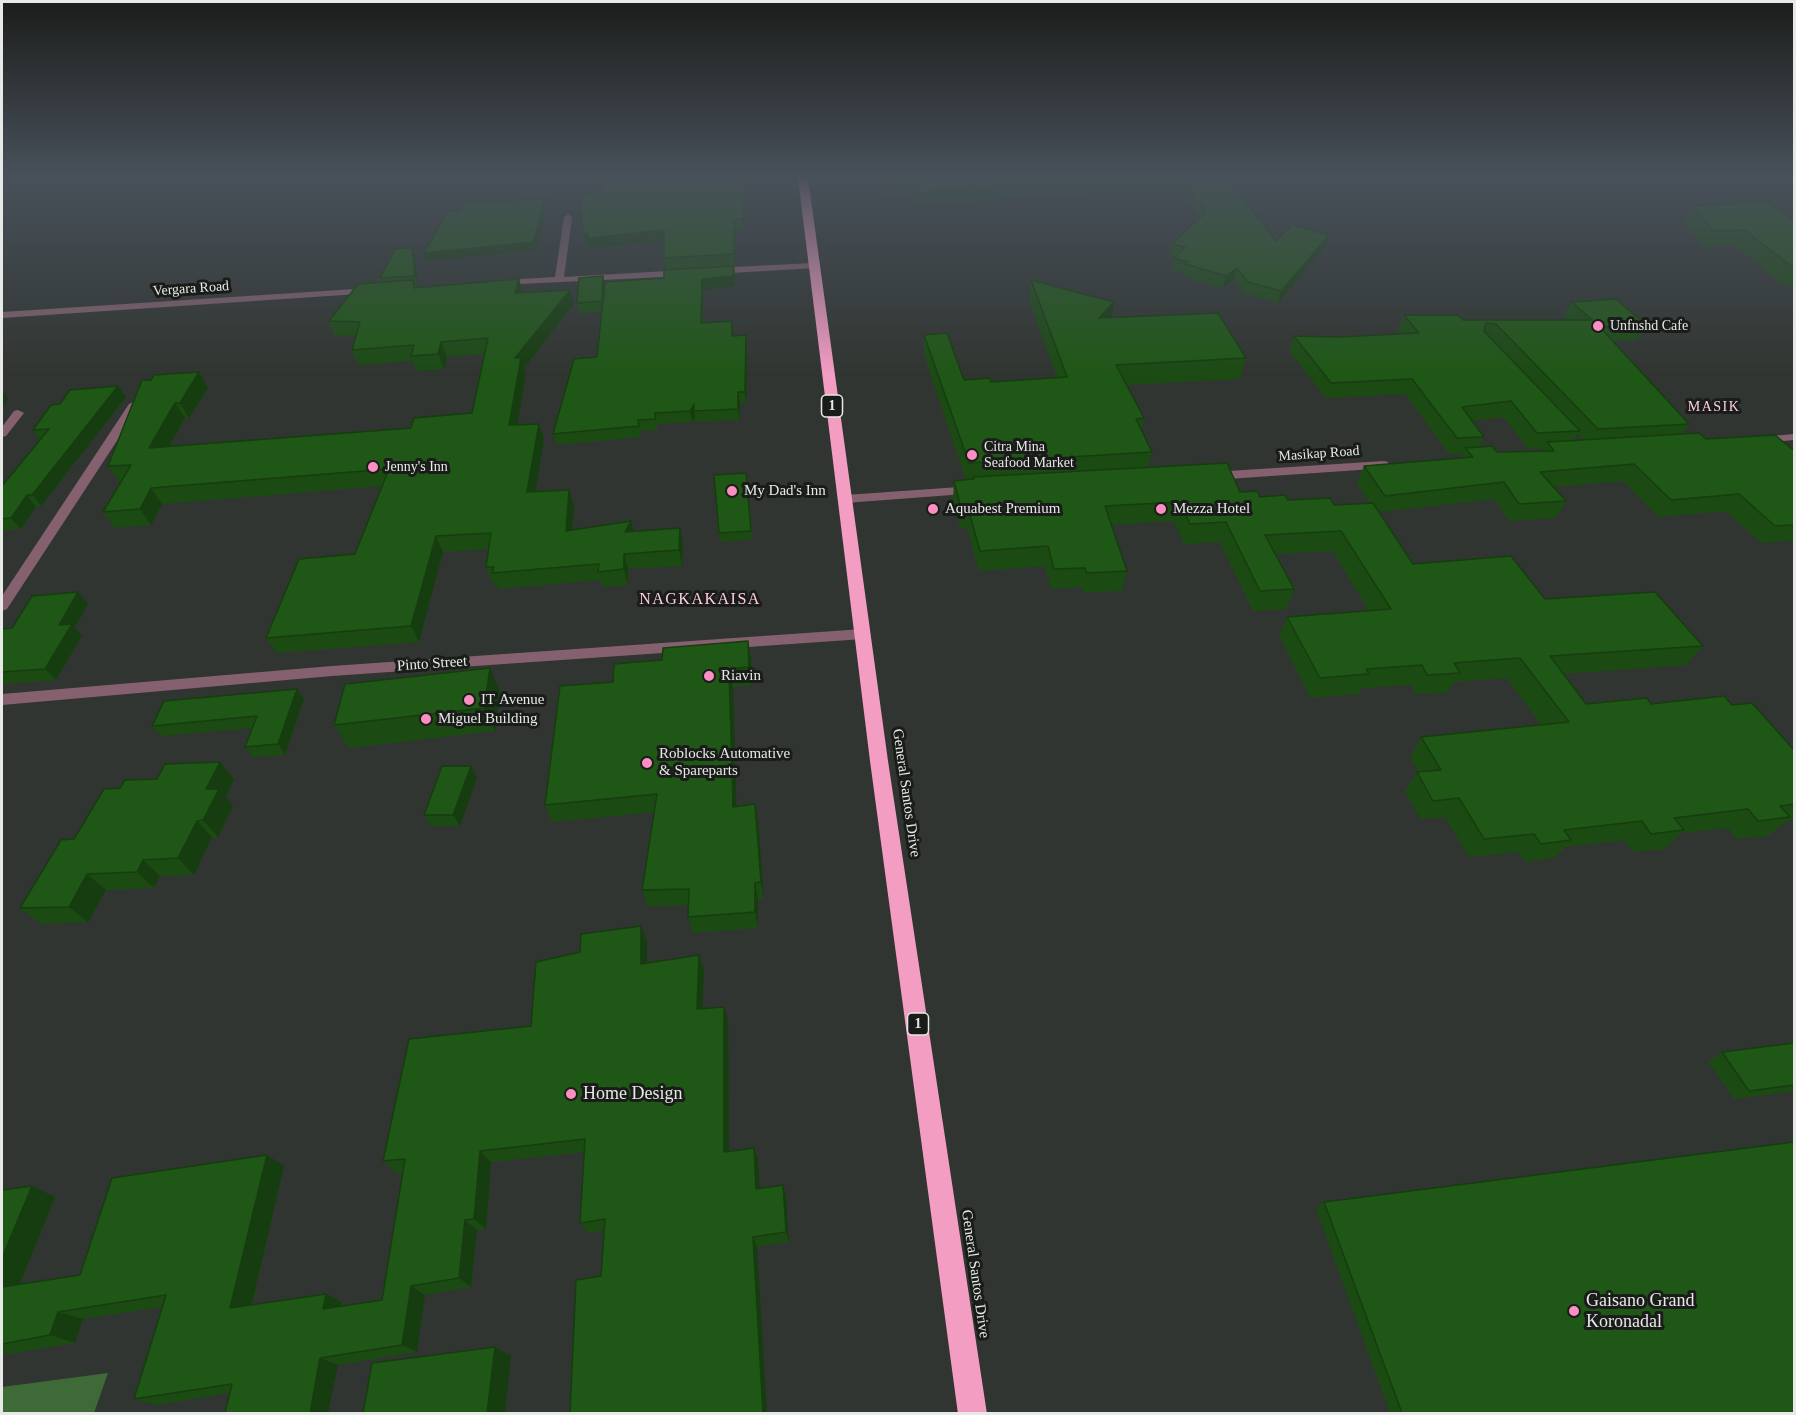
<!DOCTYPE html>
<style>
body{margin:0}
#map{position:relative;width:1796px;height:1415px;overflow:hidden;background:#313531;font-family:"Times New Roman",serif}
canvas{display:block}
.frame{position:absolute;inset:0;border:3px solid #e6e9e6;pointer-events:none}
</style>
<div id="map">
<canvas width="1796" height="1415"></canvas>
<div class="frame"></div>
</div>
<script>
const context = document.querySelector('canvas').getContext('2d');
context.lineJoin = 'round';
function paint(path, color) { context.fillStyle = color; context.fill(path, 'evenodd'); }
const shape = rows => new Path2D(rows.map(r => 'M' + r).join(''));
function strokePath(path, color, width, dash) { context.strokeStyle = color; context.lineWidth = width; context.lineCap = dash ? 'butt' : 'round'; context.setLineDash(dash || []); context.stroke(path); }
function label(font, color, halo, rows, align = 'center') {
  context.font = font + ' "Times New Roman",serif'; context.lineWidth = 6; context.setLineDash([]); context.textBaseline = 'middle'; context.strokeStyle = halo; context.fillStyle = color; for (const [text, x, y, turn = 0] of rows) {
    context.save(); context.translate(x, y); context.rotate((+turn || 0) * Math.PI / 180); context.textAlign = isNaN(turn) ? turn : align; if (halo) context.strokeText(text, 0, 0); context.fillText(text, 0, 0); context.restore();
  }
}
paint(shape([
 [108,1373,94,1413,2,1413,2,1387]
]), '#3d6a36');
paint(shape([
 [568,214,572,217,564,277,684,270,689,273,684,276,499,285,499,281,502,280,555,277,564,217,568,214],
 [813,263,816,264,816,268,714,274,709,271,714,268,813,263],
 [370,288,373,289,373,293,2,318,2,312,370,288],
 [135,401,141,404,7,609,2,611,2,596,129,404,135,401],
 [18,410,24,413,6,436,2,437,2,427,14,411,18,410],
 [1794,434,1794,440,1761,443,1755,440,1761,437,1794,434],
 [1384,461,1388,462,1388,468,1213,480,1207,476,1213,472,1384,461],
 [974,486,980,490,978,493,845,503,839,499,845,495,974,486],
 [863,629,870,634,863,639,332,676,2,705,2,694,332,666,863,629]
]), '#856170');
paint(shape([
 [798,178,808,178,888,761,987,1414,958,1414,870,761,798,178]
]), '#f39dc3');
paint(shape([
 [745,178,746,198,744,230,736,230,735,265,666,270,664,258,664,241,590,249,589,244,586,244,600,193],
 [886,178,1227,178,1276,241,1329,235,1326,246,1278,303,1245,294,1234,280,1223,288,1183,276,1183,273,1171,270,1174,258,1175,257,1169,256,1172,244,1200,218,1181,191,914,203,912,197,884,198,884,187],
 [1692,206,1794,221,1794,284,1784,285,1734,245,1703,247,1683,221],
 [412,248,415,257,418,285,415,285,416,287,523,292,570,290,574,304,524,368,526,373,517,425,539,424,544,439,535,491,569,490,574,505,572,530,634,531,683,544,682,566,628,569,628,585,603,587,600,580,499,589,496,583,492,583,486,567,489,549,443,552,419,642,277,653,266,638,355,554,382,486,162,504,151,525,115,528,103,512,121,482,119,482,108,466,151,380,199,372,208,388,189,418,185,418,169,447,411,428,472,413,485,354,447,357,444,369,417,371,413,361,358,365,352,350,356,336,335,336,329,321,381,282,380,278],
 [603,276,605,285,664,278,735,276,735,286,703,290,703,323,733,336,746,335,747,346,746,403,740,403,739,420,696,422,695,417,692,422,657,424,657,430,641,431,641,437,557,445,553,434,597,357,602,312,579,313,577,303],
 [1031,280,1111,318,1246,358,1240,379,1126,385,1144,418,1141,430,1152,452,1148,467,1260,497,1334,505,1370,503,1357,483,1364,466,1460,458,1463,453,1449,454,1405,394,1326,398,1289,351,1294,336,1339,337,1401,334,1398,330,1404,315,1463,320,1568,320,1564,316,1572,302,1646,325,1637,340,1613,341,1689,424,1682,434,1706,439,1794,448,1794,540,1761,543,1726,511,1659,517,1623,481,1553,487,1566,501,1556,518,1509,521,1495,499,1379,512,1413,564,1545,599,1703,646,1686,665,1564,674,1586,704,1651,704,1732,705,1794,750,1794,820,1785,822,1768,836,1737,839,1728,828,1681,833,1664,849,1633,852,1624,840,1565,847,1554,858,1525,862,1519,852,1469,857,1445,817,1421,819,1405,791,1417,772,1419,772,1410,757,1421,737,1541,725,1507,678,1454,682,1448,692,1416,694,1411,685,1362,688,1359,694,1310,698,1279,636,1287,617,1369,611,1333,551,1275,554,1294,589,1286,609,1253,611,1220,542,1184,544,1174,521,1111,525,1127,571,1122,591,1083,592,1082,587,1051,589,1045,566,979,571,967,528,960,528,953,500,954,481,966,480,924,355,924,335,964,380,991,382,1057,377,1029,300],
 [1503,417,1529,449,1544,448,1542,451,1497,452,1479,447,1484,437,1472,421],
 [1578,434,1584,440,1574,441],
 [118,386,126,397,41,506,36,507,21,529,2,531,2,486,40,440,33,430,60,404],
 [747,481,753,539,720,542,719,533],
 [78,592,88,604,75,627,82,636,56,680,2,684,2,629,12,628],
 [748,641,751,659,752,685,733,687,736,806,758,821,764,899,758,899,758,928,693,933,688,917,688,905,648,906,642,890,655,812,552,822,545,805,613,682,662,660],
 [297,689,304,699,285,755,253,757,245,747,252,728,161,736,152,726],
 [500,691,495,731,349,748,334,725],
 [220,762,234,779,226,797,233,806,218,837,212,837,194,875,160,876,154,888,106,890,88,922,41,924,20,908,74,839,120,788],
 [471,766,477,778,460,826,431,826,424,815],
 [647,941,647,963,704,969,702,1009,724,1007,728,1020,729,1152,754,1148,758,1159,759,1189,783,1185,786,1196,789,1242,757,1247,601,1276,604,1230,588,1233,580,1223,585,1152,491,1162,486,1229,477,1230,471,1287,425,1295,417,1352,338,1365,230,1393,157,1405,134,1399,162,1307,83,1319,75,1343,2,1355,2,1190,55,1197,20,1284,80,1275,284,1166,252,1305,326,1294,342,1302,342,1306,382,1300,403,1172,397,1173,383,1161,531,1026],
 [1794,1043,1794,1091,1734,1099,1708,1061,1722,1052],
 [1324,1202,1794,1413,1390,1413,1316,1209]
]), '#1b4b13');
paint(shape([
 [745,178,746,198,744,230,743,219],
 [545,199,547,207,536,250,427,261,424,253],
 [734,219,736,230,735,265,734,254],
 [664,230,666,241,590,249,589,244,586,244,583,233],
 [1329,235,1326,246,1278,303,1281,291],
 [412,248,415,257,418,285,415,276],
 [734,266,735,276,735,286,703,290,702,334,701,323,702,279],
 [1237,268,1234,280,1223,288,1226,276],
 [603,276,605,286,604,312,602,301],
 [519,279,523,293,515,293],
 [570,290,574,304,524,368,526,373,515,440,509,425,515,358],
 [1114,302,1111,322,1099,318],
 [746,335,747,346,746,403,745,392],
 [441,342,447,357,444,369,438,354],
 [199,372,208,388,189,418,180,403],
 [118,386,126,397,41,506,32,495],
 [2,390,8,399,2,408],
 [738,392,740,403,739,420,738,409],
 [175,403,185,418,159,464,149,448],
 [694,404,695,417,692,422,690,411],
 [539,424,544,439,533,507,527,492],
 [151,488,162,504,151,525,140,509],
 [569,490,574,505,571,547,566,531],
 [27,495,36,507,21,529,11,518],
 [631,521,635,536,625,532],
 [680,528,683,544,682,566,679,550],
 [436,536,443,552,419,642,411,626],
 [624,554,628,569,628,585,624,569],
 [78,592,88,604,75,627,82,636,56,680,45,669,59,625],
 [748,641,751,659,752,685,749,667],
 [490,668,500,691,495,731,484,708],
 [729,669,733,687,737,824,733,807],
 [297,689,304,699,285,755,278,744],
 [220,762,234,779,226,797,233,806,218,837,203,820,206,789],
 [471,766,477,778,460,826,453,815],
 [755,804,758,821,764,899,761,882],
 [197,821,212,837,194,875,178,858],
 [143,860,160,876,154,888,137,872],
 [87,874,106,890,88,922,69,907],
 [755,883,758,899,758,928,755,912],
 [641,926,647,941,647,978,641,964],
 [699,955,704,969,702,1023,697,1009],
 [724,1007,728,1020,729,1164,724,1152],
 [754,1148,758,1159,760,1200,756,1189],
 [480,1151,491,1162,486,1229,474,1219],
 [267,1155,284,1166,249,1316,230,1308],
 [783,1185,786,1196,789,1242,786,1232],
 [32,1186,55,1197,14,1298,2,1294,2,1258],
 [465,1220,477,1230,471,1287,459,1278],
 [753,1237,757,1247,767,1413,763,1413],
 [411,1286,425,1295,417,1352,402,1345],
 [326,1294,342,1302,340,1317,323,1309],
 [58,1312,83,1319,75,1343,50,1335],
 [495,1347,511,1356,505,1413,487,1413],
 [320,1358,338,1365,328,1413,310,1413]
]), '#163d0f');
const building = shape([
 [605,178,744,178,745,187,743,219,734,219,734,254,664,258,664,230,588,238,588,233,583,233,580,194,600,193,605,178],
 [886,178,1227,178,1276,241,1292,225,1329,235,1281,291,1248,282,1237,268,1226,276,1185,264,1188,262,1174,258,1185,247,1172,244,1206,212,1184,180,914,192,912,185,884,187,886,178],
 [545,199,533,242,424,253,448,211,460,211,464,203,545,199],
 [1769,202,1794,221,1794,268,1744,230,1713,231,1692,206,1769,202],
 [412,248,415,276,380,278,395,249,412,248],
 [734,266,733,276,702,279,701,323,732,321,732,336,746,335,745,392,738,392,738,409,694,411,694,404,690,411,655,413,655,419,638,420,639,426,553,434,574,359,597,357,605,282,664,278,664,270,734,266],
 [603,276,602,301,577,303,579,278,603,276],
 [519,279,515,293,570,290,515,358,521,358,509,425,539,424,527,492,569,490,566,531,631,521,625,532,680,528,679,550,624,554,624,569,598,572,599,564,492,573,494,567,486,567,491,533,436,536,411,626,266,638,299,559,355,554,389,469,151,488,140,509,103,512,131,465,108,466,142,380,151,380,154,375,199,372,180,403,175,403,149,448,411,428,414,418,472,413,488,338,441,342,438,354,411,356,414,345,352,350,360,322,329,321,358,284,413,280,414,288,519,279],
 [1031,280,1114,302,1099,318,1218,313,1246,358,1116,365,1144,418,1136,419,1152,452,969,463,924,335,947,333,964,380,989,378,991,382,1067,377,1031,280],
 [1616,299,1646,325,1600,327,1598,325,1689,424,1598,429,1496,324,1486,323,1484,331,1580,431,1537,433,1511,401,1462,407,1484,437,1457,438,1412,379,1331,383,1294,336,1339,337,1419,333,1404,315,1458,315,1463,320,1592,320,1572,302,1616,299],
 [118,386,32,495,27,495,11,518,2,519,2,486,49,429,33,430,51,405,60,404,70,390,118,386],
 [1699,433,1706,439,1775,435,1792,449,1794,448,1794,525,1775,526,1739,494,1671,500,1634,464,1540,472,1566,501,1519,504,1504,482,1385,496,1364,466,1473,457,1465,448,1492,446,1497,452,1554,451,1547,442,1699,433],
 [1227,463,1240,492,1257,491,1260,497,1285,495,1288,500,1330,498,1334,505,1373,503,1413,564,1511,556,1545,599,1655,592,1703,646,1550,656,1586,704,1647,698,1651,704,1724,696,1732,705,1752,703,1794,750,1794,804,1780,806,1790,817,1758,821,1748,809,1674,818,1684,830,1651,834,1642,821,1564,830,1571,840,1541,844,1534,834,1484,839,1459,798,1433,801,1417,772,1441,770,1421,737,1569,722,1520,658,1454,663,1460,673,1427,675,1422,665,1366,669,1369,674,1320,678,1287,617,1391,609,1341,531,1265,535,1294,589,1260,591,1226,522,1190,524,1180,502,1105,506,1127,571,1087,573,1085,568,1054,569,1048,546,980,551,968,508,961,508,954,481,974,479,973,477,1227,463],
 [746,473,751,531,719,533,714,475,746,473],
 [78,592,59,625,72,624,45,669,2,672,2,629,12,628,32,596,78,592],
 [748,641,749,667,729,669,733,807,755,804,761,882,755,883,755,912,688,917,689,889,642,890,657,794,545,805,560,686,613,682,614,664,662,660,663,648,748,641],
 [490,668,484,708,334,725,345,684,490,668],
 [297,689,278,744,245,747,257,716,152,726,164,701,297,689],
 [220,762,206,789,219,789,203,820,197,821,178,858,143,860,137,872,87,874,69,907,20,908,61,840,74,839,104,789,120,788,125,780,157,779,165,764,220,762],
 [442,766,471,766,453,815,424,815,442,766],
 [641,926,641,964,699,955,697,1009,724,1007,724,1152,754,1148,756,1189,783,1185,786,1232,753,1237,763,1413,570,1413,576,1280,601,1276,605,1219,580,1223,585,1139,480,1151,474,1219,465,1220,459,1278,411,1286,402,1345,320,1358,310,1413,225,1413,232,1384,134,1399,166,1295,58,1312,50,1335,2,1344,2,1287,80,1275,112,1178,267,1155,230,1308,326,1294,323,1309,382,1300,405,1159,383,1161,409,1039,531,1026,536,962,580,952,581,934,641,926],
 [1794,1043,1794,1085,1749,1091,1722,1052,1794,1043],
 [1794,1142,1794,1413,1402,1413,1324,1202,1794,1142],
 [32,1186,2,1258,2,1190,32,1186],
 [495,1347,487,1413,363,1413,372,1363,495,1347]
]);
paint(building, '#1f5716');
strokePath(building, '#163d0f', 1.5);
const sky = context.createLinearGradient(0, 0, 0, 376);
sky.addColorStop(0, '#1b1d1b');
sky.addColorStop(0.47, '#48515a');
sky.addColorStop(1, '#48515a00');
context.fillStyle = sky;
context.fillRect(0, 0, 1796, 376);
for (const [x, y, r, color] of [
 [1598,326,6,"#fc8fc1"],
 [972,455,6,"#fc8fc1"],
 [373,467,6,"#fc8fc1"],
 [732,491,6,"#fc8fc1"],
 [933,509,6,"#fc8fc1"],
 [1161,509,6,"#fc8fc1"],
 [709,676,6,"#fc8fc1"],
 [469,700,6,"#fc8fc1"],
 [426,719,6,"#fc8fc1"],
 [647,763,6,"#fc8fc1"],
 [571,1094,6,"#fc8fc1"],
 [1574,1311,6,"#fc8fc1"]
]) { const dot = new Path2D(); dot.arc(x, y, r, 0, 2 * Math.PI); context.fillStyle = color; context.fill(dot); strokePath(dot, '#1a1c1a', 2); }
label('14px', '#e6e9e6', '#1a1c1a', [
 ["Vergara Road",191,289,-4],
 ["Masikap Road",1319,454,-4]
]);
label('14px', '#e6e9e6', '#1a1c1a', [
 ["Unfnshd Cafe",1610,326],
 ["Citra Mina",984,447],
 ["Seafood Market",984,463],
 ["Jenny's Inn",385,467]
], 'left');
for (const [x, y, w] of [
 [832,406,21],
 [918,1024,21]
]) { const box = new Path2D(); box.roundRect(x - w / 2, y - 11, w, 22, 4.5); context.fillStyle = '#1a1c1a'; context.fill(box); strokePath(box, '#e6e9e6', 1.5); }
label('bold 14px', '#e6e9e6', null, [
 ["1",832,406],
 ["1",918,1024]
]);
context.letterSpacing = '1.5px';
label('14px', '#fdcce0', '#1a1c1a', [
 ["MASIK",1714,407]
]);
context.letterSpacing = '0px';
label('15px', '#e6e9e6', '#1a1c1a', [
 ["My Dad's Inn",744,491],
 ["Aquabest Premium",945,509],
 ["Mezza Hotel",1173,509],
 ["Riavin",721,676],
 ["IT Avenue",481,700],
 ["Miguel Building",438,719],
 ["Roblocks Automative",659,754],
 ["& Spareparts",659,771]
], 'left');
label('15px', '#e6e9e6', '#1a1c1a', [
 ["Pinto Street",432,664,-4],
 ["General Santos Drive",906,793,82],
 ["General Santos Drive",975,1274,82]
]);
context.letterSpacing = '1.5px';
label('16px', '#fdcce0', '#1a1c1a', [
 ["NAGKAKAISA",700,600]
]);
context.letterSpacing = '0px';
label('18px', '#e6e9e6', '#1a1c1a', [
 ["Home Design",583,1094],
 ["Gaisano Grand",1586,1301],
 ["Koronadal",1586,1322]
], 'left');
</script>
